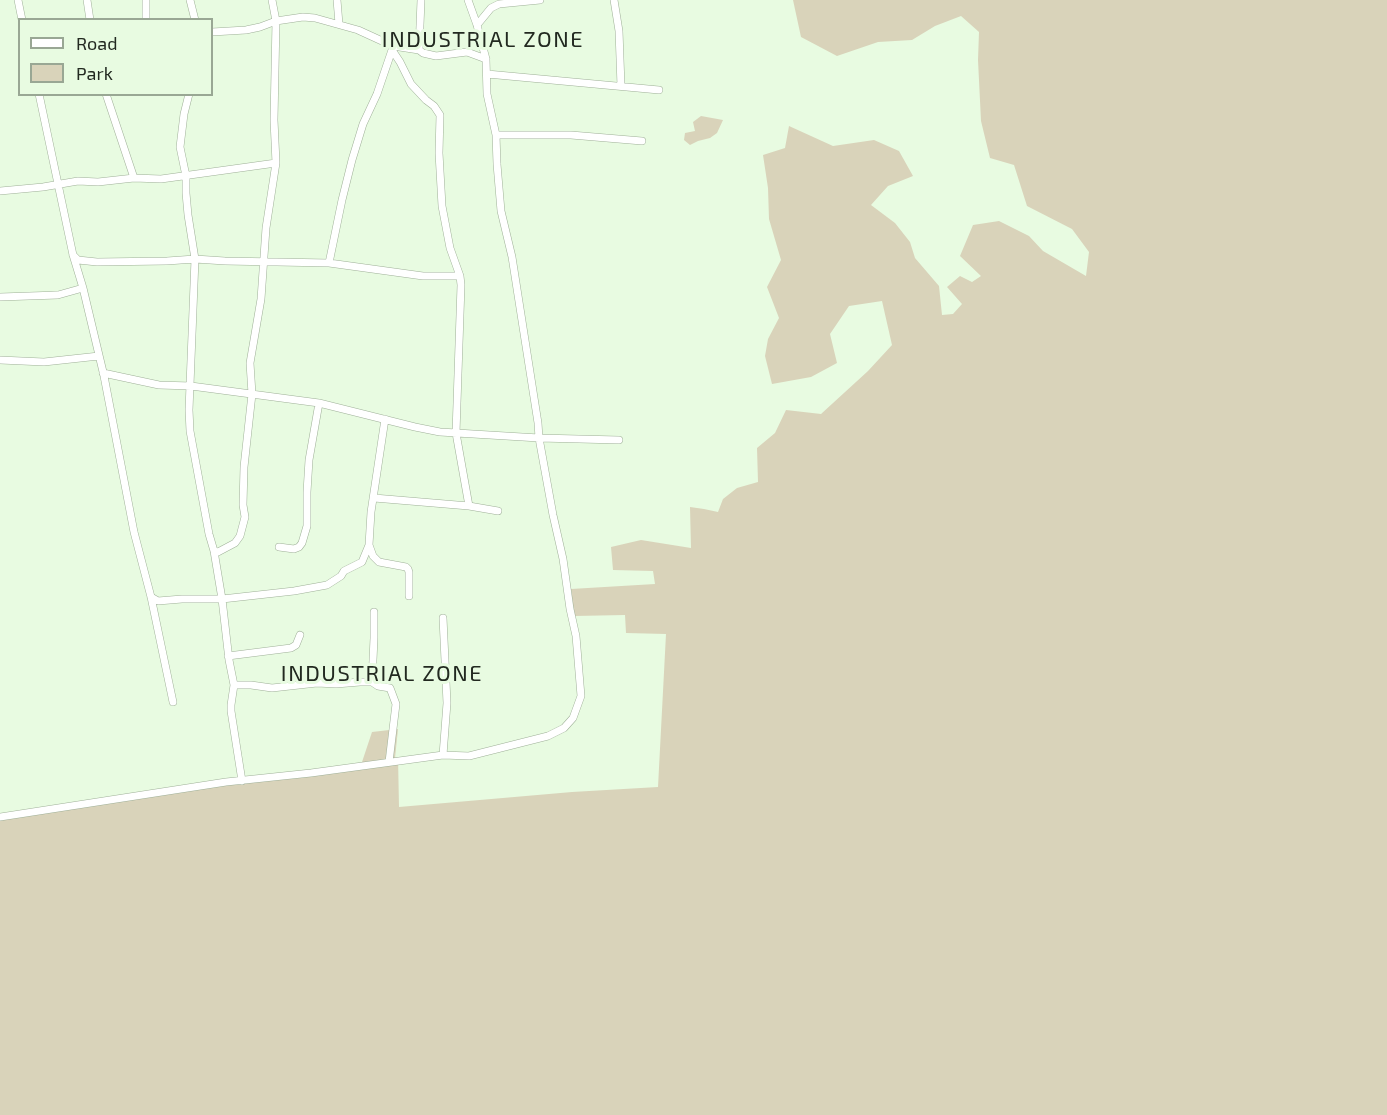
<!DOCTYPE html>
<style>
body{margin:0}
#map{position:relative;width:1387px;height:1115px;overflow:hidden;background:#e8fbe1;font-family:"Exo 2",sans-serif}
canvas{display:block}
.legend{position:absolute;left:18px;top:18px;width:195px;height:78px;box-sizing:border-box;background:#e8fbe1;border:2px solid #99a794;margin:0;padding:8px 10px;list-style:none;font-size:18px;color:#222920}
.legend li{display:flex;align-items:center;gap:12px;height:30px}
.legend b{width:30px;border:2px solid #99a794}
</style>
<div id="map">
<canvas width="1387" height="1115"></canvas>
<ul class="legend">
<li><b style="height:8px;background:#fff"></b>Road</li>
<li><b style="height:16px;background:#d9d3ba"></b>Park</li>
</ul>
</div>
<script>
const context = document.querySelector('canvas').getContext('2d');
context.lineJoin = 'round';
function paint(path, color) { context.fillStyle = color; context.fill(path, 'evenodd'); }
const shape = rows => new Path2D(rows.map(r => 'M' + r).join(''));
function strokePath(path, color, width, dash) { context.strokeStyle = color; context.lineWidth = width; context.lineCap = dash ? 'butt' : 'round'; context.setLineDash(dash || []); context.stroke(path); }
function label(font, color, halo, rows, align = 'center') {
  context.font = font + ' "Exo 2",sans-serif'; context.lineWidth = 6; context.setLineDash([]); context.textBaseline = 'middle'; context.strokeStyle = halo; context.fillStyle = color; for (const [text, x, y, turn = 0] of rows) {
    context.save(); context.translate(x, y); context.rotate((+turn || 0) * Math.PI / 180); context.textAlign = isNaN(turn) ? turn : align; if (halo) context.strokeText(text, 0, 0); context.fillText(text, 0, 0); context.restore();
  }
}
paint(shape([
 [793,0,1387,0,1387,1115,0,1115,0,817,361,765,372,732,398,729,395,758,398,757,399,807,572,792,658,787,666,634,626,633,625,615,574,616,571,589,655,584,653,571,613,570,611,547,641,540,691,548,690,507,704,509,718,512,723,499,737,488,758,482,757,448,775,433,786,410,821,414,868,371,892,345,882,301,849,306,830,334,837,363,811,377,772,384,765,356,768,339,779,318,767,287,781,260,769,219,768,188,763,155,785,148,789,126,833,146,874,140,899,151,913,176,888,186,871,205,895,223,910,242,915,258,939,286,942,315,953,314,962,304,947,287,960,276,972,282,981,276,960,256,973,225,999,221,1029,236,1043,251,1086,276,1089,252,1072,229,1027,206,1014,165,990,158,981,121,978,60,979,32,961,16,935,26,912,40,878,42,837,56,801,37],
 [701,116,723,120,717,133,710,138,698,141,690,145,684,140,685,133,695,131,693,122]
]), '#d9d3ba');
const minor = shape([
 [18,0,22,20],
 [87,0,90,20],
 [146,0,146,20],
 [190,0,195,20],
 [337,0,339,24],
 [468,0,477,25,486,59,487,94,496,135,571,135,642,141],
 [614,0,619,31,621,86],
 [477,25,491,8,499,4,540,0],
 [212,32,246,30,260,27,276,21,303,17,315,18,358,30,393,46,419,50,423,53,436,56,467,52,486,59],
 [392,50,400,62,411,84,426,100,434,106,440,115,439,153,442,206,450,248,460,276,461,285,456,433,469,506],
 [419,50,421,0],
 [487,74,659,90],
 [39,94,73,255,83,288,104,376,134,532,151,597,173,702],
 [106,94,134,178],
 [189,94,184,114,180,147,186,176,186,193,188,215,195,259,189,410,190,431,209,534,214,551,222,599,229,660,234,685,231,705,231,711,242,781],
 [0,191,43,187,78,181,98,182,134,178,161,179,276,163],
 [73,255,78,260,97,262,167,261,195,259,225,261,329,263,423,276,460,276],
 [329,263,342,200,352,160,363,124,377,94,393,47],
 [0,297,58,295,83,288],
 [0,360,44,362,99,356],
 [103,373,159,385,191,386,319,403,415,427,440,432,539,438,619,440],
 [385,419,371,512,369,545,373,556,379,562,406,567,408,569,409,572,409,596],
 [374,498,469,506,498,511],
 [279,547,294,549,299,547,302,543,307,526,307,492,309,460,319,403],
 [214,551,218,552,235,543,240,536,245,517,243,505,244,467,252,394,250,363,261,299,266,228,276,163,274,120,276,21,272,0],
 [151,597,158,601,182,599,222,599,294,591,327,585,341,576,344,571,362,562,369,545],
 [374,612,374,638,372,682,378,686,390,688,396,704,389,762],
 [443,618,447,703,443,755],
 [228,656,291,648,296,645,300,635],
 [234,685,251,685,272,688,317,683,336,684,360,682,372,682],
 [0,817,226,782,311,773,443,755,469,756,548,736,564,728,573,718,581,696,576,636,570,609,563,559,553,515,539,438,538,423,512,257,501,211,497,164,496,135]
]);
strokePath(minor, '#9fb098', 8);
strokePath(minor, '#fff', 7);
context.letterSpacing = '1.5px';
label('22px', '#222920', '#e8fbe1', [
 ["INDUSTRIAL ZONE",483,40],
 ["INDUSTRIAL ZONE",382,674]
]);
context.letterSpacing = '0px';
</script>
